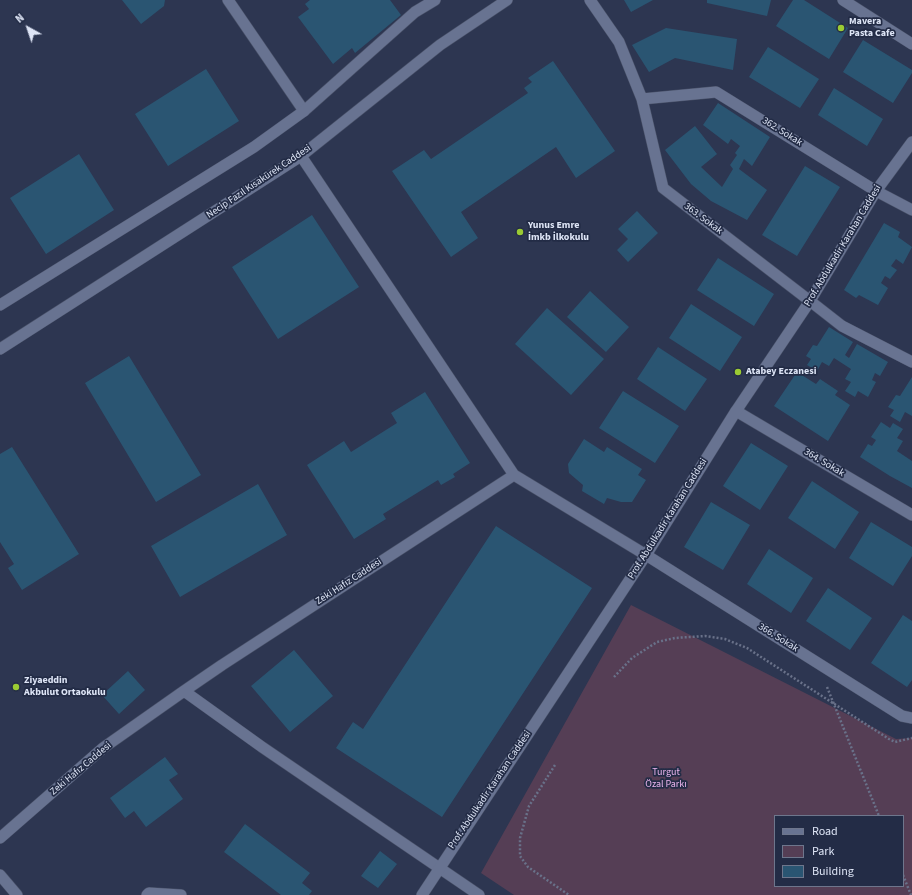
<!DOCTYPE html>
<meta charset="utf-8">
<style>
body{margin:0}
#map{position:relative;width:912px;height:895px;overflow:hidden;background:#2d3651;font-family:"Source Sans 3",sans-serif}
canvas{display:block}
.legend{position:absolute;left:774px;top:815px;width:130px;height:72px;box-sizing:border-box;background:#232c46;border:1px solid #6e768c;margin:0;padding:5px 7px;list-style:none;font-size:12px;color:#dee5f6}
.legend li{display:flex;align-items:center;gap:8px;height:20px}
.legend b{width:20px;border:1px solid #6e768c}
.north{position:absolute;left:8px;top:8px;width:40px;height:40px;-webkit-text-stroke:3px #232c46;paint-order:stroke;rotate:320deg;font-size:11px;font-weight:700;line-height:16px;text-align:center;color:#dee5f6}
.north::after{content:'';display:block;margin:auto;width:14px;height:18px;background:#dee5f6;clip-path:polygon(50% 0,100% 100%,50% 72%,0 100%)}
</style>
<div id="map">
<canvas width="912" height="895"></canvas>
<ul class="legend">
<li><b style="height:5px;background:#687391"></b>Road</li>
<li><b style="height:11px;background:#553e55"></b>Park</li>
<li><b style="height:11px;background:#2a5572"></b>Building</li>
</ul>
<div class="north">N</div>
</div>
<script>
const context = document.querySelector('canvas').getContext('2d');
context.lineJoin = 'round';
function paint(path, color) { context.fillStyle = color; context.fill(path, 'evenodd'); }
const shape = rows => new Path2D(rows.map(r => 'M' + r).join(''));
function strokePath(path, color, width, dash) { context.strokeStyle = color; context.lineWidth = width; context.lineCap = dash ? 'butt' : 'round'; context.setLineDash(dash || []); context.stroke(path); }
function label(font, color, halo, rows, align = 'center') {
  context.font = font + ' "Source Sans 3",sans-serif'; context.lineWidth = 3.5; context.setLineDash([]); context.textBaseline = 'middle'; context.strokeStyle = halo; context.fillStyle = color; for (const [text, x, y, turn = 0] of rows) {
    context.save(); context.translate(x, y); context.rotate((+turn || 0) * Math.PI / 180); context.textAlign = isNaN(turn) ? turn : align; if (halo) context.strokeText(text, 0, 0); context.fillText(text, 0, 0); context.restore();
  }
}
paint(shape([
 [631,605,896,739,912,738,912,895,514,895,481,873],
 [775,816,903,816,903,886,775,886]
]), '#553e55');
paint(shape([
 [122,0,165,0,164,6,141,24],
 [310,0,390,0,401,15,355,53,352,48,333,64,298,17,309,9,305,4],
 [624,0,653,0,631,12],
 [707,0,771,0,767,16,707,3],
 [793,0,804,0,848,28,829,59,776,26],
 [666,28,737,39,733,70,675,58,649,72,632,45],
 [863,40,912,70,912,73,893,103,843,72],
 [768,47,819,79,800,108,749,77],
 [553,61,615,151,576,178,556,147,461,212,478,238,451,257,392,171,424,150,431,159,528,93,524,88,532,82,528,78],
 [206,69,239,121,168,166,135,114],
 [834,88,883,119,867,146,818,115],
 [718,103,770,137,752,166,744,159,739,169,767,190,747,220,711,201,691,184,665,150,695,126,717,154,701,167,722,187,733,169,730,165,737,155,735,153,740,146,731,139,728,144,703,125],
 [79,154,114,210,46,254,10,198],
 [805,166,840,187,797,256,762,235],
 [637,211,658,233,628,262,617,250,628,239,618,229],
 [312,215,359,287,278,339,232,267],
 [884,223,900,232,898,237,912,247,903,264,896,259,891,266,897,270,890,279,885,276,881,283,888,288,878,305,859,295,856,298,844,290],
 [718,258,774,294,754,326,697,290],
 [590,291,629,327,606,352,567,317],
 [691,304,742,337,720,371,669,338],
 [547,308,604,359,571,395,515,344],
 [829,327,853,342,845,355,849,358,857,344,888,362,880,376,875,373,872,380,876,382,868,397,858,391,855,397,845,391,851,382,845,379,851,369,834,358,829,366,822,362,817,371,807,365,811,359,806,356,813,345,817,346],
 [658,347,707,379,685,411,637,379],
 [129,356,201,475,156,502,85,383],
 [797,372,816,384,820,379,838,391,835,395,850,405,828,441,774,406],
 [912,377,912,416,905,412,900,422,890,416,894,410,888,407,896,395,900,396],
 [623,391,679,426,655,463,599,428],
 [425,392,470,463,453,474,455,477,441,485,438,480,383,514,386,519,354,539,307,465,344,441,351,452,397,423,391,413],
 [881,422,890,428,893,423,903,429,897,438,903,441,897,451,912,461,912,488,890,476,860,457,868,444,872,446,876,440,871,437],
 [584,439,604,452,607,447,642,469,638,475,646,480,632,502,621,502,607,498,604,504,582,491,583,485,569,473,568,464],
 [751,443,788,466,760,510,723,486],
 [12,447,79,554,22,590,8,568,14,564,0,542,0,454],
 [812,481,859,512,835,549,788,518],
 [258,484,287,535,180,597,151,546],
 [711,502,750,525,723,570,684,547],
 [871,522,912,547,912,556,893,586,849,558],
 [496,526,592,588,442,817,336,748,353,722,363,729],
 [769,549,813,578,791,613,747,584],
 [828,588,872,618,850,650,806,621],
 [903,615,912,621,912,680,907,687,871,663],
 [294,650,333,696,290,732,251,686],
 [128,671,145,690,119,714,102,695],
 [165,757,178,774,169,780,183,799,146,827,134,811,125,818,110,798],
 [245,824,310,873,302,883,312,891,309,895,281,895,224,852],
 [380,851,397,864,378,888,361,876]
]), '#2a5572');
const minor = shape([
 [228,0,304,111],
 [590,0,619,42,642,99,663,188,810,301,842,326,912,362],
 [642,99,716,92,876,191,912,210],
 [736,411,912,515],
 [646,555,902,716,912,718],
 [0,875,17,895],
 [147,895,149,893,181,895]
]);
const tertiary = shape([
 [301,156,514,475,646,555],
 [184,691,262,747,479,895],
 [0,838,103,748,184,691,222,665,514,475]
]);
const secondary = shape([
 [843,0,912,44],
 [0,305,254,147,304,111,415,12,435,0],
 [0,349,301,156,440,45,507,0],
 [422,895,646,555,736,411,810,301,876,191,912,142]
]);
strokePath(minor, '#495168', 12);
strokePath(tertiary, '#495168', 12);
strokePath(secondary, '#495168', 12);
strokePath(shape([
 [614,677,632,658,657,642,675,638,705,636,725,639,747,648,889,739,895,742,912,738],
 [827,687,879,816],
 [555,765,529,806,520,838,520,856,528,867,569,895],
 [903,875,911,895]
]), '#697189', 2.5, [2, 2]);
strokePath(minor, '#687391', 11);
strokePath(tertiary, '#687391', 11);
strokePath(secondary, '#687391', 11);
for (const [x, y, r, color] of [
 [841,28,4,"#9bcb33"],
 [520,232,4,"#9bcb33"],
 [738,372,4,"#9bcb33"],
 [16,687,4,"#9bcb33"]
]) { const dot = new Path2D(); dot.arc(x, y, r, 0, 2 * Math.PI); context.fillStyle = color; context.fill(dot); strokePath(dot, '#232c46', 1.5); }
label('bold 10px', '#dee5f6', '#232c46', [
 ["Mavera",849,22],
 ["Pasta Cafe",849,34],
 ["Yunus Emre",528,226],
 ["İmkb İlkokulu",528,238],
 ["Atabey Eczanesi",746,372],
 ["Ziyaeddin",24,681],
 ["Akbulut Ortaokulu",24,693]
], 'left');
label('10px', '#dee5f6', '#232c46', [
 ["362. Sokak",782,132,32],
 ["Necip Fazıl Kısakürek Caddesi",259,182,-34],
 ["363. Sokak",703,219,37],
 ["Prof. Abdulkadir Karahan Caddesi",843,246,-59],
 ["364. Sokak",824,463,31],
 ["Prof. Abdulkadir Karahan Caddesi",668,519,-58],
 ["Zeki Hafız Caddesi",349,582,-33],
 ["366. Sokak",778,638,32],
 ["Zeki Hafız Caddesi",81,769,-40],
 ["Prof. Abdulkadir Karahan Caddesi",490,790,-56]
]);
label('10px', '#ecb5ee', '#232c46', [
 ["Turgut",666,773],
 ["Özal Parkı",666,785]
]);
</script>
